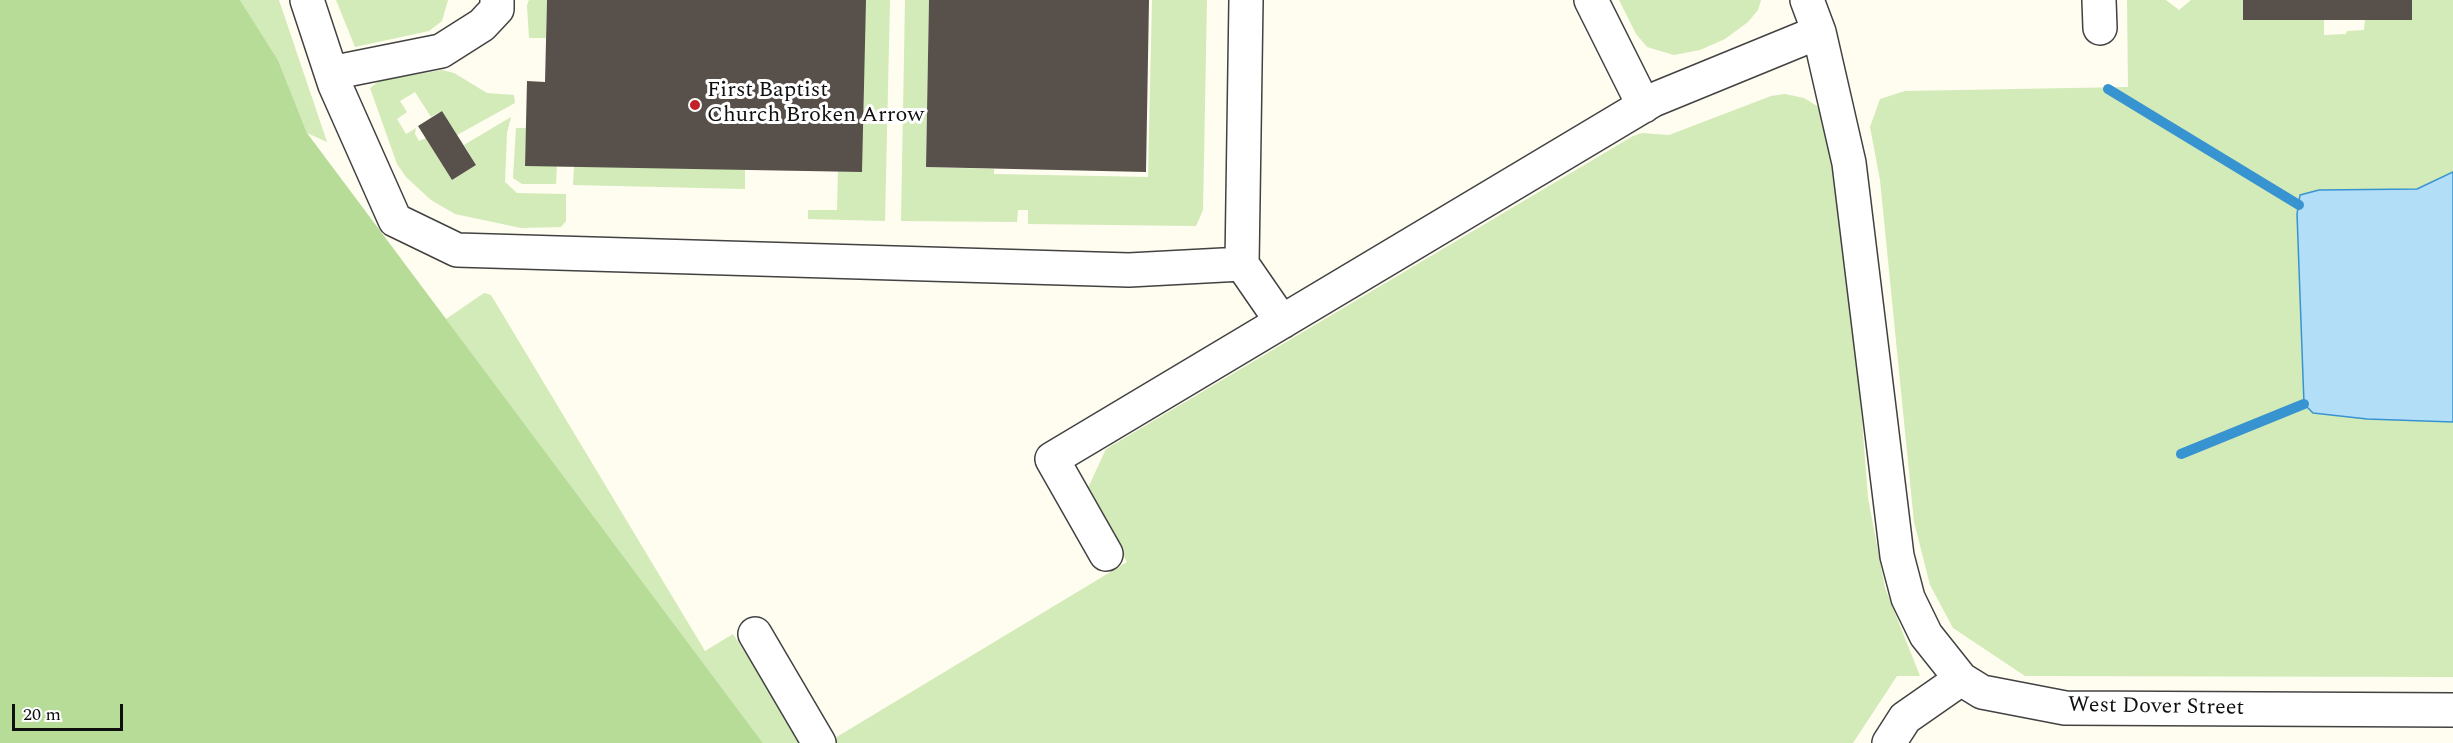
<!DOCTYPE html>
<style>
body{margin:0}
#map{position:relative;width:2453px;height:743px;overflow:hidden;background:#fffcf0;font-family:Spectral,serif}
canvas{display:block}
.scale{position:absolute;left:12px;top:704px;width:111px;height:27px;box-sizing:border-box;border:3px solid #0f0f0f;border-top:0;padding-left:8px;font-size:18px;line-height:21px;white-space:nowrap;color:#0f0f0f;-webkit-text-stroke:4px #fff;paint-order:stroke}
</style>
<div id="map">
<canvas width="2453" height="743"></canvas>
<div class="scale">20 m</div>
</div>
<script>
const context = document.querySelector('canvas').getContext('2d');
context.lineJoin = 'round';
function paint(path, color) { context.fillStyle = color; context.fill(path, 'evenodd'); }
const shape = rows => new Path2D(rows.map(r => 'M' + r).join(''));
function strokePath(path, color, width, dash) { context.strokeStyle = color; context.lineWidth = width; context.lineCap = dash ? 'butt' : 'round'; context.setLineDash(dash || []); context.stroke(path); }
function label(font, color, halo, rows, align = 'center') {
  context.font = font + ' Spectral,serif'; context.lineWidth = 6; context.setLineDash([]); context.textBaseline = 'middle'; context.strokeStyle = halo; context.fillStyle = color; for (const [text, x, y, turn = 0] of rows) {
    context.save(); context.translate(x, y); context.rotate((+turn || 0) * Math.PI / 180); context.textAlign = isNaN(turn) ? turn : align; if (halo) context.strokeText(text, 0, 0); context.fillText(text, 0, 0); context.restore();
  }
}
paint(shape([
 [240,0,279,0,327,142,307,133,278,60],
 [336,0,448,0,442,21,429,31,355,47],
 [529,0,547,0,546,38,529,38,527,5],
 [866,0,890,0,885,221,808,219,808,210,837,210,838,171],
 [905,0,929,0,926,167,994,169,994,174,1148,177,1152,0,1207,0,1203,210,1196,226,1028,224,1028,210,1018,210,1017,222,901,221],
 [1619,0,1761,0,1758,10,1748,22,1725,39,1700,50,1674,55,1647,47,1636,34],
 [2127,0,2166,0,2179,10,2191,0,2243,0,2243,20,2324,20,2324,35,2346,34,2347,31,2364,30,2365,20,2412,20,2412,0,2453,0,2453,677,2025,676,1953,628,1930,585,1914,522,1880,180,1870,127,1880,99,1905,91,2128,87],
 [442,70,454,73,487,93,514,95,515,103,457,135,442,111,431,117,415,92,400,101,407,112,397,119,406,134,416,128,415,134,419,141,426,138,452,180,476,165,464,145,511,117,507,133,505,182,517,193,566,194,566,221,561,227,521,228,455,214,431,200,406,177,397,164,370,88,379,81],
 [1785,94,1804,98,1817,106,1832,142,1852,292,1868,498,1885,588,1920,676,1897,676,1853,743,832,743,830,741,1127,562,1087,490,1106,449,1633,136,1642,133,1669,135,1771,96],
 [516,128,526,128,525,165,557,166,556,184,522,184,513,178],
 [574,166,745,169,745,189,573,185],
 [484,293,491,295,705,651,733,634,804,743,763,743,446,319]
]), '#d2ebb8');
paint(shape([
 [0,0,240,0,278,60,307,133,763,743,0,743]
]), '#b6dc97');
const water = shape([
 [2453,172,2453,422,2367,419,2313,413,2304,404,2297,214,2300,195,2319,190,2417,189,2453,172]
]);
paint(water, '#b3def8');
strokePath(water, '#3893d1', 1.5);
strokePath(shape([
 [2108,89,2299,205],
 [2181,454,2304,404]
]), '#3893d1', 10);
paint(shape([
 [547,0,866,0,862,172,525,166,527,81,545,82],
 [929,0,1149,0,1146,172,926,167],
 [2243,0,2412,0,2412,20,2243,20],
 [442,111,476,165,452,180,418,126]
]), '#58504b');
const minor = shape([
 [307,0,335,85,395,220,457,250,1129,270,1242,264,1246,0],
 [1591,0,1644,106],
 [1807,0,1819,32,1849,163,1897,556,1908,598,1926,635,1961,679,1982,692,2065,708,2453,710],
 [2099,0,2100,28],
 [331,73,441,51,482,25,497,9,497,0],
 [1242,264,1282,322],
 [1106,554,1052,459,1653,100,1819,32],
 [755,634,819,743],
 [1889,743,1905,718,1961,679]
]);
strokePath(minor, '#424242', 36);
strokePath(minor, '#fff', 33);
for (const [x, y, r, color] of [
 [695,105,6,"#c42229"]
]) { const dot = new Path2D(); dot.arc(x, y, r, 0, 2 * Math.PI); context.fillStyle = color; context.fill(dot); strokePath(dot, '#fff', 2); }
label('22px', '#0f0f0f', '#fff', [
 ["First Baptist",707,92],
 ["Church Broken Arrow",707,117]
], 'left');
label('22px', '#0f0f0f', '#fff', [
 ["West Dover Street",2156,708,1]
]);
</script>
